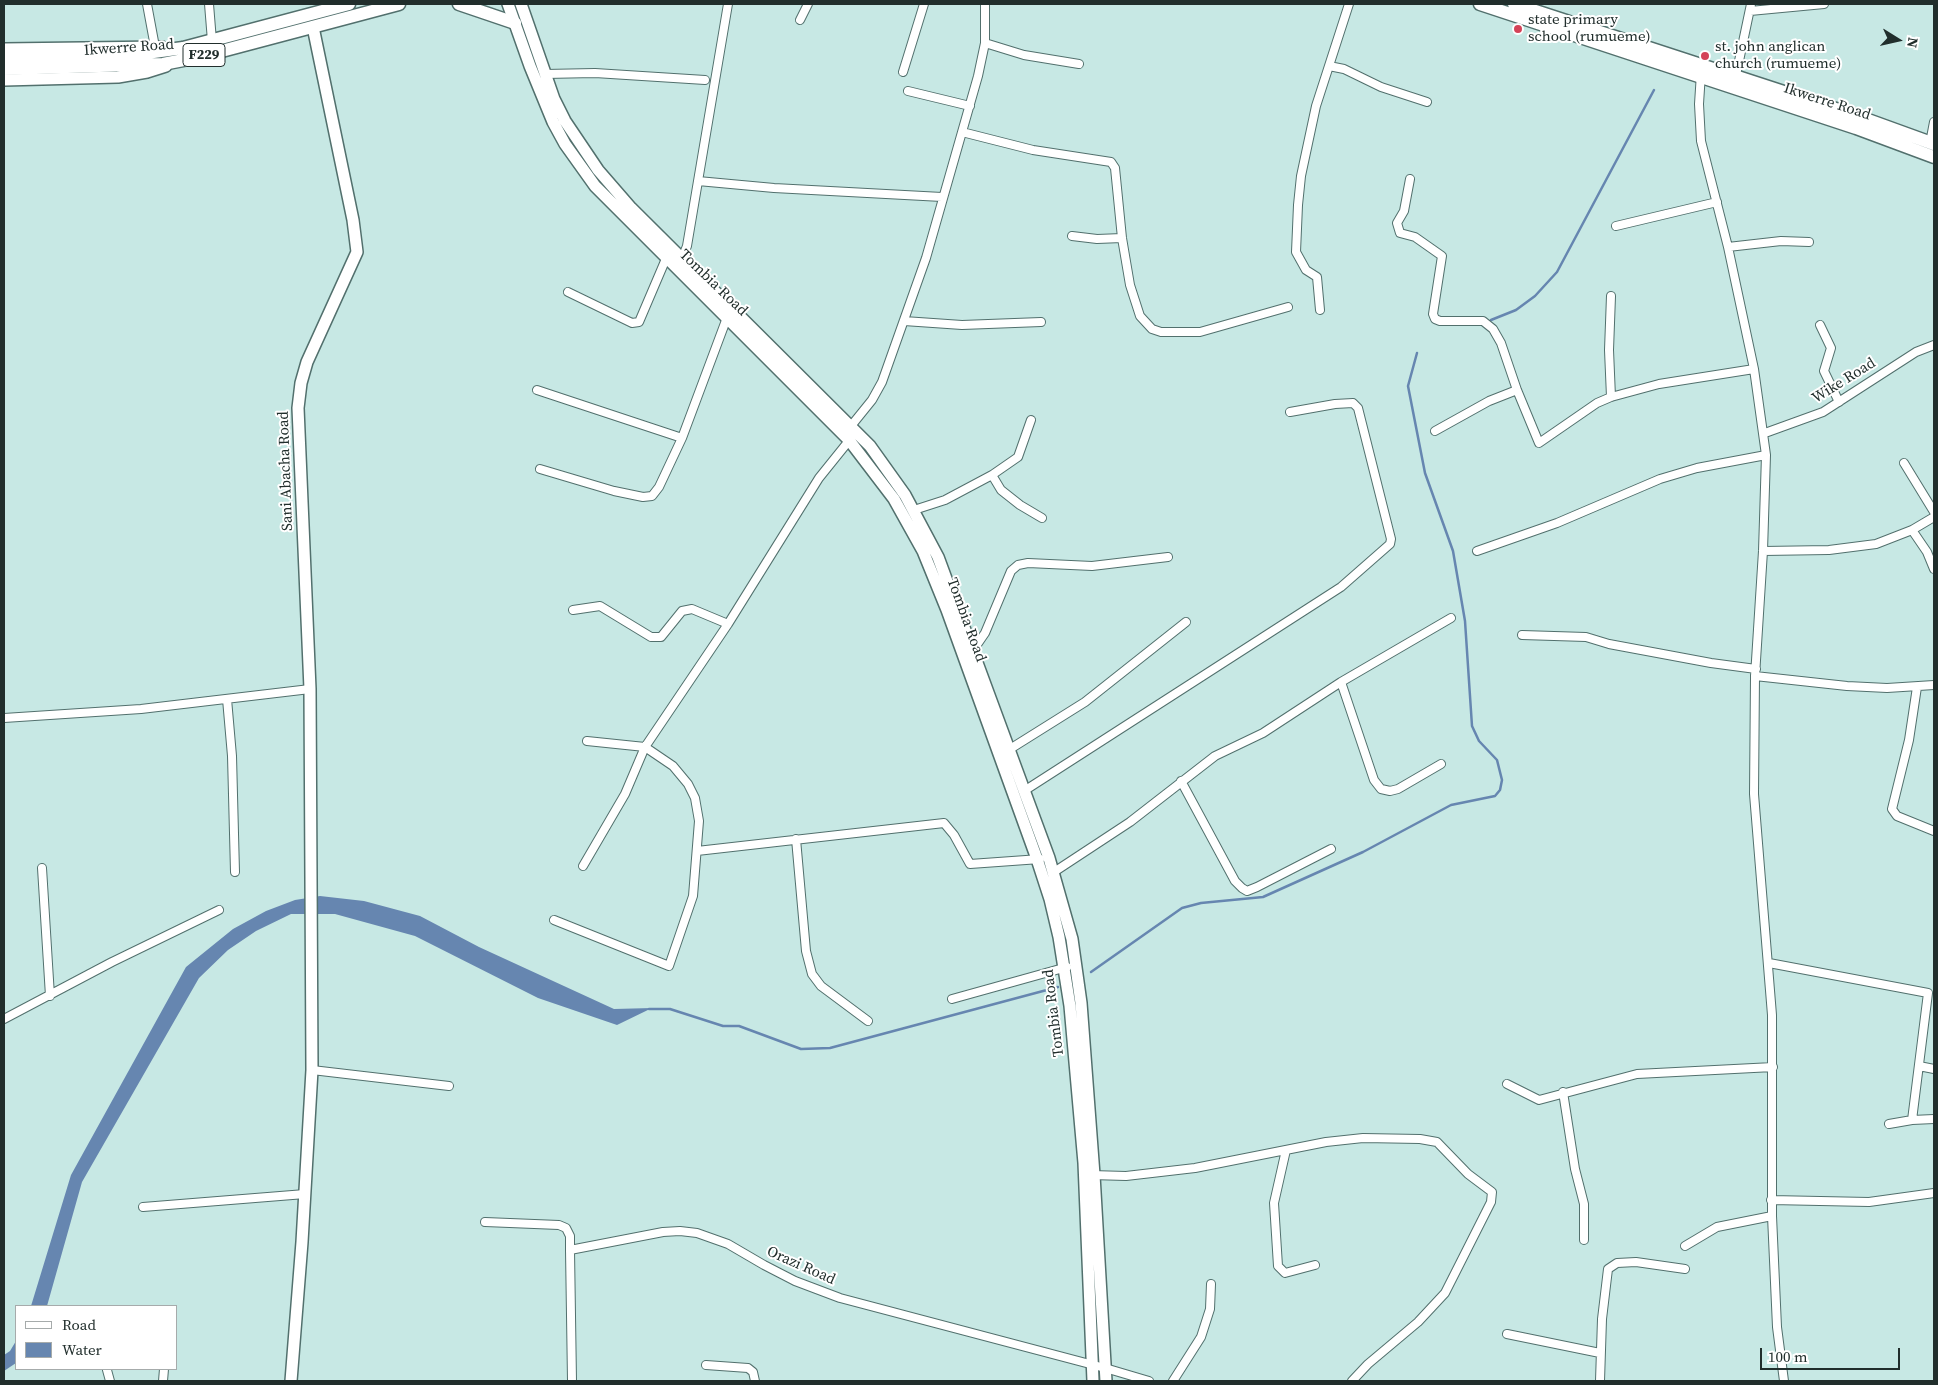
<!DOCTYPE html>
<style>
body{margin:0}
#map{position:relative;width:1938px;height:1385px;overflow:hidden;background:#c7e8e4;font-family:"Source Serif 4",serif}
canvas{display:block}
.frame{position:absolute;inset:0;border:5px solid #212e2c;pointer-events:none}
.legend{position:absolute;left:15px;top:1305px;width:162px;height:65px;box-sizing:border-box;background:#fff;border:1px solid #a6abab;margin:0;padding:6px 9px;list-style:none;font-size:15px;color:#212e2c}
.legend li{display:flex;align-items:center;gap:10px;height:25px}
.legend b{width:25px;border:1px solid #a6abab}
.north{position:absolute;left:1873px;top:15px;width:50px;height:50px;-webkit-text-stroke:4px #fff;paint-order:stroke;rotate:100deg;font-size:14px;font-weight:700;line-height:20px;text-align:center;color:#212e2c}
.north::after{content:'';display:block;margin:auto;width:18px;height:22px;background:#212e2c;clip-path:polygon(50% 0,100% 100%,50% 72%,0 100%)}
.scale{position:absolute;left:1760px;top:1348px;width:140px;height:22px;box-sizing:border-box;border:2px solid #212e2c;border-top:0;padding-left:6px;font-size:15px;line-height:18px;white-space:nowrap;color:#212e2c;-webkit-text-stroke:4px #fff;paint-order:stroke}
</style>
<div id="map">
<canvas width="1938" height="1385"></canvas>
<div class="frame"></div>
<ul class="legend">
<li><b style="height:6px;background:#fff"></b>Road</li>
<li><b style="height:14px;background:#6686b0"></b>Water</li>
</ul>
<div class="north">N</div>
<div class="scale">100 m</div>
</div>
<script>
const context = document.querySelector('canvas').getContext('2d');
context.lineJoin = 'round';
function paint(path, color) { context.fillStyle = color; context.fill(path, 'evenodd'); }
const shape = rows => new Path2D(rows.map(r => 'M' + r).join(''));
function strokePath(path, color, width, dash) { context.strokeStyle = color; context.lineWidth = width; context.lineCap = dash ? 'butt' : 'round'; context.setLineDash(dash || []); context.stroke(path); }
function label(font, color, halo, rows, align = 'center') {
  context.font = font + ' "Source Serif 4",serif'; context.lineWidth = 4; context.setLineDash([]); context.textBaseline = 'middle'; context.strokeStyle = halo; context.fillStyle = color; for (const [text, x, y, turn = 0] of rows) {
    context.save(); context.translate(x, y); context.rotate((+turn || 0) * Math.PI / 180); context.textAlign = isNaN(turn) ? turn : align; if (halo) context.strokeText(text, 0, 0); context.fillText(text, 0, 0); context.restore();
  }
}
paint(shape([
 [320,896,364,901,420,916,479,947,614,1009,652,1008,617,1025,538,998,415,936,335,914,291,914,256,931,228,950,199,978,82,1182,47,1306,31,1306,71,1175,186,967,233,929,266,911,295,900],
 [16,1341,16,1363,4,1371,4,1355,10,1351]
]), '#6686b0');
strokePath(shape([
 [1491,320,1516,310,1535,296,1557,272,1654,90],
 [1091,972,1182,908,1201,903,1263,897,1363,852,1451,805,1495,796,1500,790,1502,780,1497,760,1479,741,1472,726,1465,621,1453,551,1425,473,1408,386,1417,353],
 [649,1009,670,1009,723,1026,739,1026,801,1049,830,1048,1058,987]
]), '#6686b0', 2.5);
const street = shape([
 [147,4,155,47],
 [209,4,212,41],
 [1750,11,1824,4],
 [800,20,808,4],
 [985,43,1024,55,1079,64],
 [1329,66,1344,69,1381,87,1427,102],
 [903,72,924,4],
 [1701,73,1699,104,1701,141,1728,247,1754,369,1766,455,1763,551,1755,676,1754,794,1772,1015,1772,1216,1777,1327,1784,1381],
 [545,74,595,73,705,80],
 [1735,80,1751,4],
 [908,91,970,106],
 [962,132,1033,150,1111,162,1115,168,1122,238,1130,285,1140,316,1152,329,1161,332,1200,332,1288,307],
 [1930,143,1934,122],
 [1410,179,1404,211,1397,223,1400,233,1415,237,1442,256,1433,314,1435,319,1440,321,1483,321,1493,329,1501,343,1517,390,1539,443,1597,403,1611,397,1659,384,1754,369],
 [698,181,774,188,942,197],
 [1616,226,1717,202],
 [1072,236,1097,239,1122,238],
 [1728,247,1781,241,1809,242],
 [681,261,687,246,728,4],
 [568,292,632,323,639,322,668,254],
 [1320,310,1317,277,1306,270,1296,252,1298,205,1301,176,1316,106,1349,4],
 [904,321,962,325,1041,322],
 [1820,325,1831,348,1824,371,1839,402],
 [537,390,682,438],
 [1611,397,1609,350,1611,296],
 [851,426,872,400,882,382,926,258,978,76,985,43,985,4],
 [1435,431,1489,401,1517,390],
 [1765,433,1823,412,1916,352,1934,345],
 [1904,463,1934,512],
 [540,469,614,491,643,497,652,496,659,487,682,438,728,315],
 [992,475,1001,490,1020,505,1042,518],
 [914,510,945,500,992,475,1018,457,1031,420],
 [1912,530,1927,552,1934,569],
 [1477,551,1557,523,1660,479,1697,468,1766,455],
 [1763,551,1829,550,1876,544,1912,530,1934,517],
 [573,610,600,606,651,637,661,637,682,611,692,609,728,624],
 [1522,635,1586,637,1609,644,1711,663,1756,669],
 [974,649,985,633,1011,571,1018,565,1028,563,1092,566,1168,557],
 [1755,676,1847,686,1887,688,1934,685],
 [1341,682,1374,780,1381,789,1390,791,1398,789,1441,764],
 [1917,687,1909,740,1892,809,1897,816,1934,831],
 [227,699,232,756,235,872],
 [4,718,141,709,310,689],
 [1010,749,1085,702,1186,622],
 [1181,781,1235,881,1242,888,1247,891,1257,887,1331,849],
 [1024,791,1341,587,1390,544,1391,539,1358,408,1353,403,1335,404,1290,412],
 [796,839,806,951,812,974,821,986,868,1021],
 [697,851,944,823,954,835,970,864,1040,859],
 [583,866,625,794,645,747,728,624,819,478,852,437],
 [42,868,50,996],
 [1054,872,1130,822,1215,756,1263,733,1341,682,1451,618],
 [554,920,669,966,693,896,699,821,695,798,688,784,673,766,645,747,587,741],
 [1769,963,1928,993,1912,1120],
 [952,999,1067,967],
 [4,1019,112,962,219,910],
 [1919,1066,1934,1069],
 [312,1070,449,1086],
 [1507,1084,1539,1100,1637,1074,1773,1067],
 [1563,1092,1575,1169,1584,1204,1584,1240],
 [1889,1124,1912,1120,1934,1119],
 [1286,1150,1274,1203,1278,1266,1285,1273,1315,1265],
 [1091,1175,1126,1176,1195,1168,1326,1142,1363,1138,1420,1139,1437,1142,1468,1174,1492,1192,1491,1202,1445,1293,1418,1322,1368,1364,1352,1381],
 [1771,1200,1869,1202,1934,1193],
 [143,1207,305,1194],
 [485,1222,559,1225,566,1228,570,1236,570,1250],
 [1685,1246,1717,1227,1772,1216],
 [1507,1334,1600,1353],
 [706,1365,748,1368,753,1372,755,1381],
 [107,1370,110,1381],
 [163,1381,164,1369],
 [572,1381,570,1250,663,1232,680,1231,697,1233,728,1244,764,1265,795,1281,840,1298,1105,1368,1149,1381],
 [1173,1381,1201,1337,1210,1309,1211,1284],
 [1600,1381,1602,1319,1608,1269,1617,1263,1636,1262,1685,1269]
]);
const secondary = shape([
 [508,4,530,66,553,122,565,144,595,186,849,440,894,499,923,551,947,610,1037,859,1050,899,1059,937,1070,1006,1084,1163,1093,1381],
 [521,4,554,99,565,121,598,170,631,208,870,446,905,495,938,557,1049,858,1072,939,1081,1003,1094,1175,1106,1381],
 [4,49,162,47],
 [4,80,118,77,147,72,166,66],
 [291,1381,302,1242,312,1070,310,689,298,408,301,383,307,362,357,252,353,220,313,27]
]);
const primary = shape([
 [459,4,515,23],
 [1480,4,1856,128,1934,157],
 [1514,4,1854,115,1934,144],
 [4,58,139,54,183,48,349,4],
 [4,69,163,64,199,57,399,4]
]);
strokePath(street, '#52706d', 10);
strokePath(secondary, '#52706d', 14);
strokePath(primary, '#52706d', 15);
strokePath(street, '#fff', 8);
strokePath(secondary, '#fff', 11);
strokePath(primary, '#fff', 12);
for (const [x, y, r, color] of [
 [1518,29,5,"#d44358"],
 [1705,56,5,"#d44358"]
]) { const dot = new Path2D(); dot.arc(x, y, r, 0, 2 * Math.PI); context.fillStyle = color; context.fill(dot); strokePath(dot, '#fff', 2); }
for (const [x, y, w] of [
 [204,55,42]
]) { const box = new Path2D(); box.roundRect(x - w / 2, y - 11.5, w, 23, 4); context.fillStyle = '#fff'; context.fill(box); strokePath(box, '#212e2c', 1); }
label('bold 14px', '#212e2c', null, [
 ["F229",204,55]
]);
label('15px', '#212e2c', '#fff', [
 ["state primary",1528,20],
 ["school (rumueme)",1528,37],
 ["st. john anglican",1715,47],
 ["church (rumueme)",1715,64]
], 'left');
label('15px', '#212e2c', '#fff', [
 ["Ikwerre Road",129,48,-4],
 ["Ikwerre Road",1827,102,18],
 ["Tombia Road",713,283,44],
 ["Wike Road",1844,381,-32],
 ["Sani Abacha Road",286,471,-92],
 ["Tombia Road",966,620,70],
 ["Tombia Road",1054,1013,-97],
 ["Orazi Road",801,1266,24]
]);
</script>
